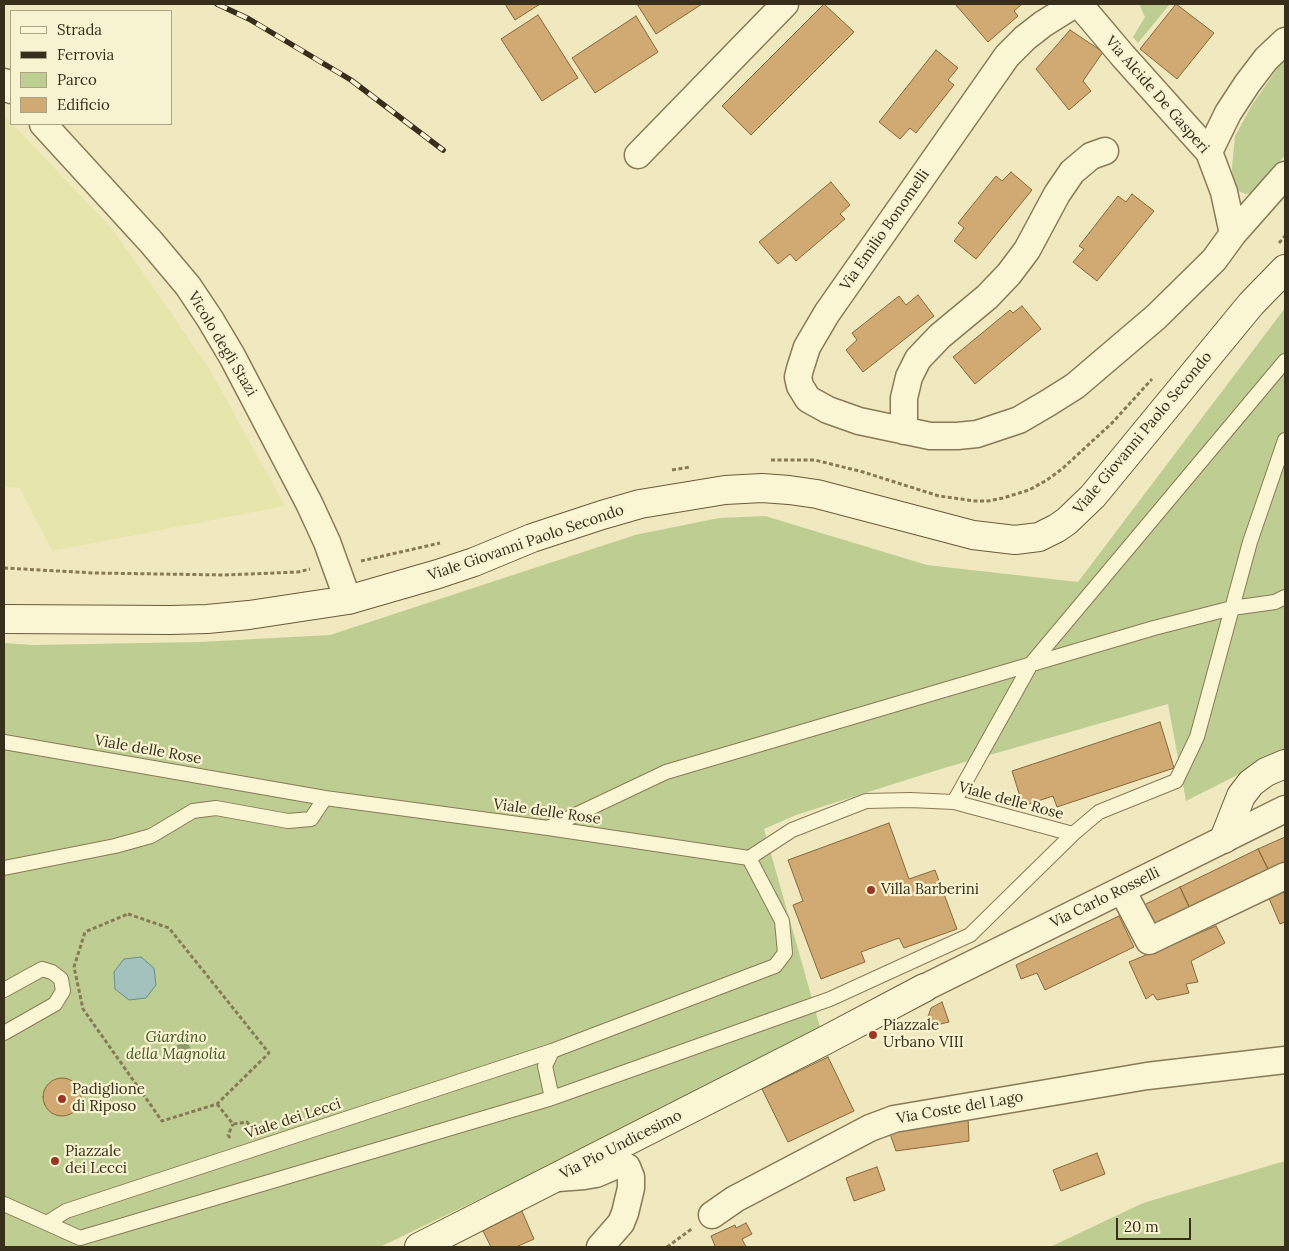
<!DOCTYPE html>
<style>
body{margin:0}
#map{position:relative;width:1289px;height:1251px;overflow:hidden;background:#f0e9bf;font-family:Lora,serif}
canvas{display:block}
.frame{position:absolute;inset:0;border:5px solid #382e1c;pointer-events:none}
.legend{position:absolute;left:10px;top:10px;width:162px;height:115px;box-sizing:border-box;background:#f7f2cf;border:1px solid #aba487;margin:0;padding:6px 9px;list-style:none;font-size:15px;color:#382e1c}
.legend li{display:flex;align-items:center;gap:10px;height:25px}
.legend b{width:25px;border:1px solid #aba487}
.scale{position:absolute;left:1116px;top:1218px;width:75px;height:22px;box-sizing:border-box;border:2px solid #382e1c;border-top:0;padding-left:6px;font-size:15px;line-height:18px;white-space:nowrap;color:#382e1c;-webkit-text-stroke:4px #f7f2cf;paint-order:stroke}
</style>
<div id="map">
<canvas width="1289" height="1251"></canvas>
<div class="frame"></div>
<ul class="legend">
<li><b style="height:6px;background:#faf5d3"></b>Strada</li>
<li><b style="height:6px;background:#382e1c"></b>Ferrovia</li>
<li><b style="height:14px;background:#bece93"></b>Parco</li>
<li><b style="height:14px;background:#d0a973"></b>Edificio</li>
</ul>
<div class="scale">20 m</div>
</div>
<script>
const context = document.querySelector('canvas').getContext('2d');
context.lineJoin = 'round';
function paint(path, color) { context.fillStyle = color; context.fill(path, 'evenodd'); }
const shape = rows => new Path2D(rows.map(r => 'M' + r).join(''));
function strokePath(path, color, width, dash) { context.strokeStyle = color; context.lineWidth = width; context.lineCap = dash ? 'butt' : 'round'; context.setLineDash(dash || []); context.stroke(path); }
function label(font, color, halo, rows, align = 'center') {
  context.font = font + ' Lora,serif'; context.lineWidth = 4.5; context.setLineDash([]); context.textBaseline = 'middle'; context.strokeStyle = halo; context.fillStyle = color; for (const [text, x, y, turn = 0] of rows) {
    context.save(); context.translate(x, y); context.rotate((+turn || 0) * Math.PI / 180); context.textAlign = isNaN(turn) ? turn : align; if (halo) context.strokeText(text, 0, 0); context.fillText(text, 0, 0); context.restore();
  }
}
paint(shape([
 [4,115,114,231,209,368,285,506,52,551,20,488,4,487]
]), '#e6e6ac');
paint(shape([
 [1139,4,1170,4,1138,43,1133,37,1145,17],
 [1285,61,1285,155,1255,193,1245,194,1239,191,1233,185,1232,167,1235,136,1252,105,1279,66],
 [1285,308,1285,754,1257,765,1186,801,1168,704,944,768,796,815,764,829,822,1034,380,1247,4,1247,4,643,33,645,200,642,330,635,635,535,719,518,765,516,927,565,1078,582],
 [1285,1161,1285,1247,1050,1247,1143,1203]
]), '#bece93');
const water = shape([
 [141,957,154,968,156,985,146,998,129,1000,115,989,114,972,124,959,141,957]
]);
paint(water, '#a3c1bd');
strokePath(water, '#698f8c', 1);
const building = shape([
 [505,4,540,4,515,20,505,4],
 [637,4,702,4,656,34,637,4],
 [824,4,854,32,751,135,722,106,824,4],
 [955,4,1022,4,1014,11,1018,16,988,42,955,4],
 [1176,4,1214,33,1177,79,1140,49,1176,4],
 [538,15,578,78,542,101,501,39,538,15],
 [636,16,658,52,595,93,572,58,636,16],
 [1070,30,1103,52,1083,81,1091,91,1069,110,1036,69,1070,30],
 [936,50,958,68,948,80,954,85,916,133,910,128,900,139,879,122,936,50],
 [1011,172,1032,190,976,259,954,241,964,228,958,223,996,176,1002,181,1011,172],
 [831,182,850,205,840,214,845,219,796,261,790,254,778,264,759,242,831,182],
 [1132,194,1154,211,1097,281,1073,262,1084,249,1079,246,1118,196,1126,202,1132,194],
 [918,295,934,316,863,372,846,350,857,340,852,333,899,296,906,305,918,295],
 [1022,306,1041,329,975,384,953,357,1010,310,1013,313,1022,306],
 [1160,722,1174,768,1057,807,1053,796,1023,806,1012,771,1160,722],
 [889,823,909,879,935,870,957,929,904,948,899,938,861,952,865,962,821,979,793,905,803,901,788,860,889,823],
 [1285,837,1285,866,1270,873,1258,849,1285,837],
 [1258,849,1270,873,1191,911,1180,887,1258,849],
 [1180,887,1191,911,1153,929,1142,906,1180,887],
 [1285,888,1285,922,1280,924,1268,896,1285,888],
 [1119,916,1134,947,1045,990,1037,973,1021,979,1016,965,1119,916],
 [1216,926,1225,943,1191,961,1198,982,1186,984,1189,993,1157,1000,1153,994,1146,999,1129,962,1216,926],
 [942,1002,949,1022,924,1028,931,1008,942,1002],
 [828,1057,854,1111,788,1142,762,1089,828,1057],
 '43 1097a19 19 0 1 1 38 0a19 19 0 1 1-38 0Z',
 [968,1117,969,1141,896,1151,889,1131,968,1117],
 [1097,1153,1105,1174,1061,1191,1053,1170,1097,1153],
 [877,1167,885,1190,854,1201,846,1178,877,1167],
 [521,1209,534,1239,516,1247,491,1247,481,1227,521,1209],
 [746,1223,752,1234,742,1239,746,1247,712,1247,715,1246,711,1236,735,1225,736,1228,746,1223]
]);
paint(building, '#d0a973');
strokePath(building, '#89673c', 1);
const lane = shape([
 [4,742,325,798,548,828,749,858,792,830,866,801,910,800,954,802,1073,834],
 [954,802,1031,664,1285,361],
 [548,828,666,772,1154,628,1232,608,1275,602,1285,597],
 [4,868,115,846,151,836,193,811,216,808,288,821,311,819,325,798],
 [4,990,42,969,52,972,61,979,63,991,55,1004,4,1033],
 [552,1098,545,1066,552,1051,775,966,785,953,782,921,749,858],
 [4,1204,80,1238,552,1098,830,999,970,935,1073,834,1099,812,1176,781,1197,737,1250,542,1285,440],
 [47,1223,66,1211,552,1051]
]);
const street = shape([
 [1075,4,1043,24,1025,38,1007,56,827,313,807,347,800,369,798,377,800,386,808,399,828,410,859,421,930,436,957,436,977,434,1019,420,1048,403,1075,386,1156,317,1214,260,1233,234,1285,175],
 [1079,4,1123,56,1209,152,1224,192,1233,234],
 [4,82,11,90],
 [43,124,151,242,188,286,210,319,232,356,309,503,327,542,348,600],
 [1209,152,1228,113,1247,84,1266,59,1285,41],
 [638,155,785,4],
 [904,431,904,398,909,377,918,359,940,336,987,297,1009,274,1027,250,1057,194,1072,172,1091,156,1105,151],
 [1122,890,1149,941,1285,876],
 [924,988,1285,809],
 [558,1178,584,1176,596,1174,617,1165,627,1167,631,1177,631,1188,625,1213,621,1223,600,1247],
 [712,1215,735,1199,870,1128,894,1119,1147,1076,1285,1060]
]);
const secondary = shape([
 [4,619,171,620,207,619,249,615,348,600,438,574,474,562,532,538,602,515,640,504,725,490,762,488,789,490,817,494,973,535,1015,540,1039,537,1057,528,1067,521,1093,496,1251,304,1285,269],
 [1224,839,1241,796,1251,783,1266,772,1285,764],
 [419,1247,822,1042,924,988]
]);
strokePath(lane, '#897a57', 16);
strokePath(street, '#897a57', 29);
strokePath(secondary, '#6b5a3a', 30);
strokePath(shape([
 [1279,243,1285,236],
 [771,460,815,460,863,472,939,496,975,501,988,501,1003,498,1029,490,1047,480,1062,469,1112,423,1152,379],
 [672,470,690,467],
 [361,561,440,543],
 [4,568,94,573,225,575,298,572,310,569],
 [128,914,169,928,269,1053,217,1104,162,1121,83,1009,74,967,85,932,128,914],
 [217,1104,233,1124,247,1122,252,1129],
 [230,1138,228,1135,233,1124],
 [667,1247,693,1228]
]), '#897a57', 3, [4, 2.5]);
strokePath(lane, '#faf5d3', 14);
strokePath(street, '#faf5d3', 26);
strokePath(secondary, '#faf5d3', 28);
const rail = shape([
 [217,4,249,19,351,80,443,150]
]);
strokePath(rail, '#382e1c', 5.5);
strokePath(rail, '#f7f2cf', 4, [11]);
context.fillStyle = '#8f9869';
for (const [x, y] of [
 [183,1051]
]) { context.beginPath(); context.arc(x, y, 8, 0, 2 * Math.PI); context.fill(); }
for (const [x, y, r, color] of [
 [871,890,5,"#9b3624"],
 [873,1035,5,"#9b3624"],
 [62,1099,5,"#9b3624"],
 [55,1161,5,"#9b3624"]
]) { const dot = new Path2D(); dot.arc(x, y, r, 0, 2 * Math.PI); context.fillStyle = color; context.fill(dot); strokePath(dot, '#f7f2cf', 2); }
label('15px', '#382e1c', '#f7f2cf', [
 ["Via Alcide De Gasperi",1157,95,49],
 ["Via Emilio Bonomelli",885,230,-55],
 ["Vicolo degli Stazi",222,344,59],
 ["Viale Giovanni Paolo Secondo",1143,433,-50],
 ["Viale Giovanni Paolo Secondo",526,543,-19],
 ["Viale delle Rose",148,750,10],
 ["Viale delle Rose",1011,801,15],
 ["Viale delle Rose",547,812,8],
 ["Via Carlo Rosselli",1105,898,-26],
 ["Via Coste del Lago",960,1108,-10],
 ["Viale dei Lecci",293,1119,-18],
 ["Via Pio Undicesimo",621,1145,-27]
]);
label('15px', '#382e1c', '#f7f2cf', [
 ["Villa Barberini",881,890],
 ["Piazzale",883,1026],
 ["Urbano VIII",883,1043],
 ["Padiglione",72,1090],
 ["di Riposo",72,1107],
 ["Piazzale",65,1152],
 ["dei Lecci",65,1169]
], 'left');
label('italic 15px', '#405522', '#f7f2cf', [
 ["Giardino",176,1038],
 ["della Magnolia",176,1055]
]);
</script>
